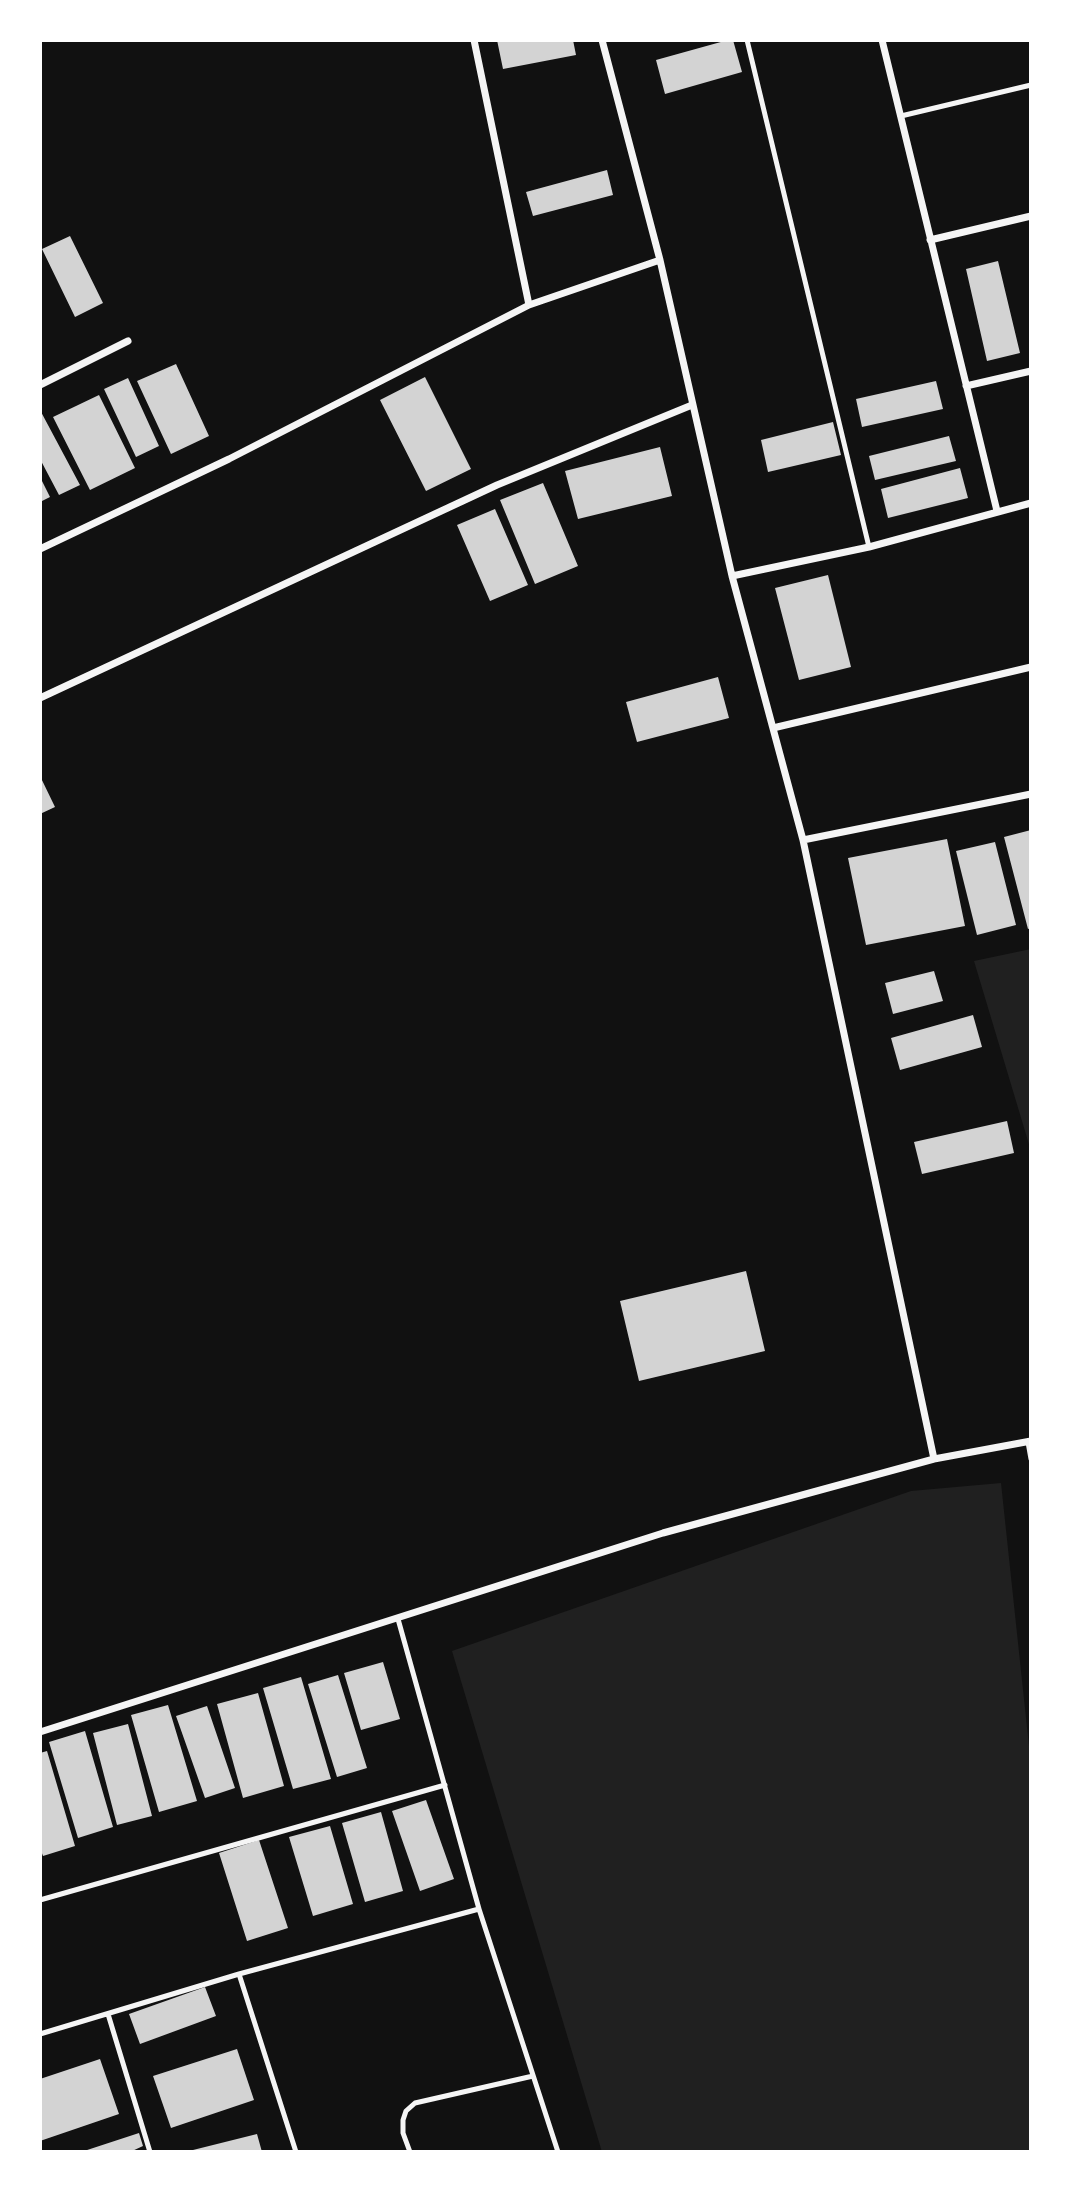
<!DOCTYPE html>
<style>
body{margin:0}
#map{position:relative;width:1071px;height:2192px;overflow:hidden;background:#111;font-family:"PT Sans Narrow",sans-serif}
canvas{display:block}
.frame{position:absolute;inset:0;border:42px solid #fff;pointer-events:none}
</style>
<div id="map">
<canvas width="1071" height="2192"></canvas>
<div class="frame"></div>
</div>
<script>
const context = document.querySelector('canvas').getContext('2d');
context.lineJoin = 'round';
function paint(path, color) { context.fillStyle = color; context.fill(path, 'evenodd'); }
const shape = rows => new Path2D(rows.map(r => 'M' + r).join(''));
function strokePath(path, color, width, dash) { context.strokeStyle = color; context.lineWidth = width; context.lineCap = dash ? 'butt' : 'round'; context.setLineDash(dash || []); context.stroke(path); }
paint(shape([
 [1031,949,1031,1151,974,961],
 [1001,1483,1031,1765,1031,2152,602,2152,452,1651,911,1491]
]), '#202020');
paint(shape([
 [497,40,573,40,576,55,503,69],
 [728,40,733,40,742,72,665,94,656,60],
 [607,170,613,195,533,216,526,192],
 [70,236,103,303,75,317,42,249],
 [998,261,1020,353,987,361,966,269],
 [176,364,209,436,171,454,137,381],
 [425,377,471,469,426,491,380,400],
 [128,378,159,446,136,457,104,389],
 [936,381,943,409,862,427,856,399],
 [99,395,135,468,90,490,53,417],
 [40,410,80,485,59,495,40,459],
 [833,422,841,455,768,472,761,440],
 [949,436,956,461,875,480,869,456],
 [660,447,672,496,578,519,565,471],
 [960,468,968,498,888,518,881,489],
 [40,477,50,497,40,502],
 [543,483,578,566,535,584,500,500],
 [495,509,528,585,490,601,457,525],
 [828,575,851,667,799,680,775,588],
 [718,677,729,718,637,742,626,702],
 [40,776,55,807,40,814],
 [1031,830,1031,928,1028,929,1004,837],
 [947,839,965,926,866,945,848,858],
 [995,842,1016,925,977,935,956,851],
 [934,971,943,1001,893,1014,885,983],
 [973,1015,982,1047,900,1070,891,1038],
 [1007,1121,1014,1153,922,1174,914,1142],
 [746,1271,765,1351,639,1381,620,1301],
 [383,1662,400,1719,361,1730,344,1673],
 [338,1675,367,1768,337,1777,308,1684],
 [301,1677,331,1779,293,1789,263,1688],
 [258,1693,284,1786,243,1798,217,1704],
 [168,1705,197,1801,159,1812,131,1715],
 [207,1706,235,1788,205,1798,176,1716],
 [128,1724,152,1816,117,1825,93,1733],
 [85,1731,113,1827,78,1838,49,1742],
 [47,1751,75,1846,43,1856,40,1848,40,1753],
 [426,1800,454,1879,420,1891,392,1811],
 [381,1812,403,1891,365,1902,342,1823],
 [330,1826,353,1904,313,1916,289,1837],
 [259,1840,288,1928,247,1941,219,1853],
 [205,1987,216,2016,140,2044,129,2014],
 [237,2049,254,2100,171,2128,153,2076],
 [100,2059,119,2114,40,2141,40,2079],
 [139,2133,143,2146,130,2152,81,2152],
 [257,2134,262,2152,189,2152,189,2151]
]), '#d3d3d3');
strokePath(shape([
 [747,40,869,547],
 [901,116,1031,85],
 [1028,1442,1031,1459],
 [398,1619,479,1909,558,2152],
 [40,1900,445,1785],
 [239,1974,479,1909],
 [108,2014,150,2152],
 [40,2034,239,1974,296,2152],
 [410,2152,403,2133,403,2120,406,2111,415,2103,533,2076]
]), '#f5f5f5', 5);
strokePath(shape([
 [474,40,529,305],
 [602,40,660,260,732,576,803,840,934,1459],
 [882,40,997,511],
 [930,240,1031,216],
 [40,385,128,341],
 [966,386,1031,371],
 [40,549,229,459,529,305,660,260],
 [732,576,869,547,1031,503],
 [40,698,497,485,692,405],
 [773,728,1031,667],
 [803,840,1031,794],
 [40,1732,663,1533,934,1459,1031,1441]
]), '#f5f5f5', 7);
</script>
